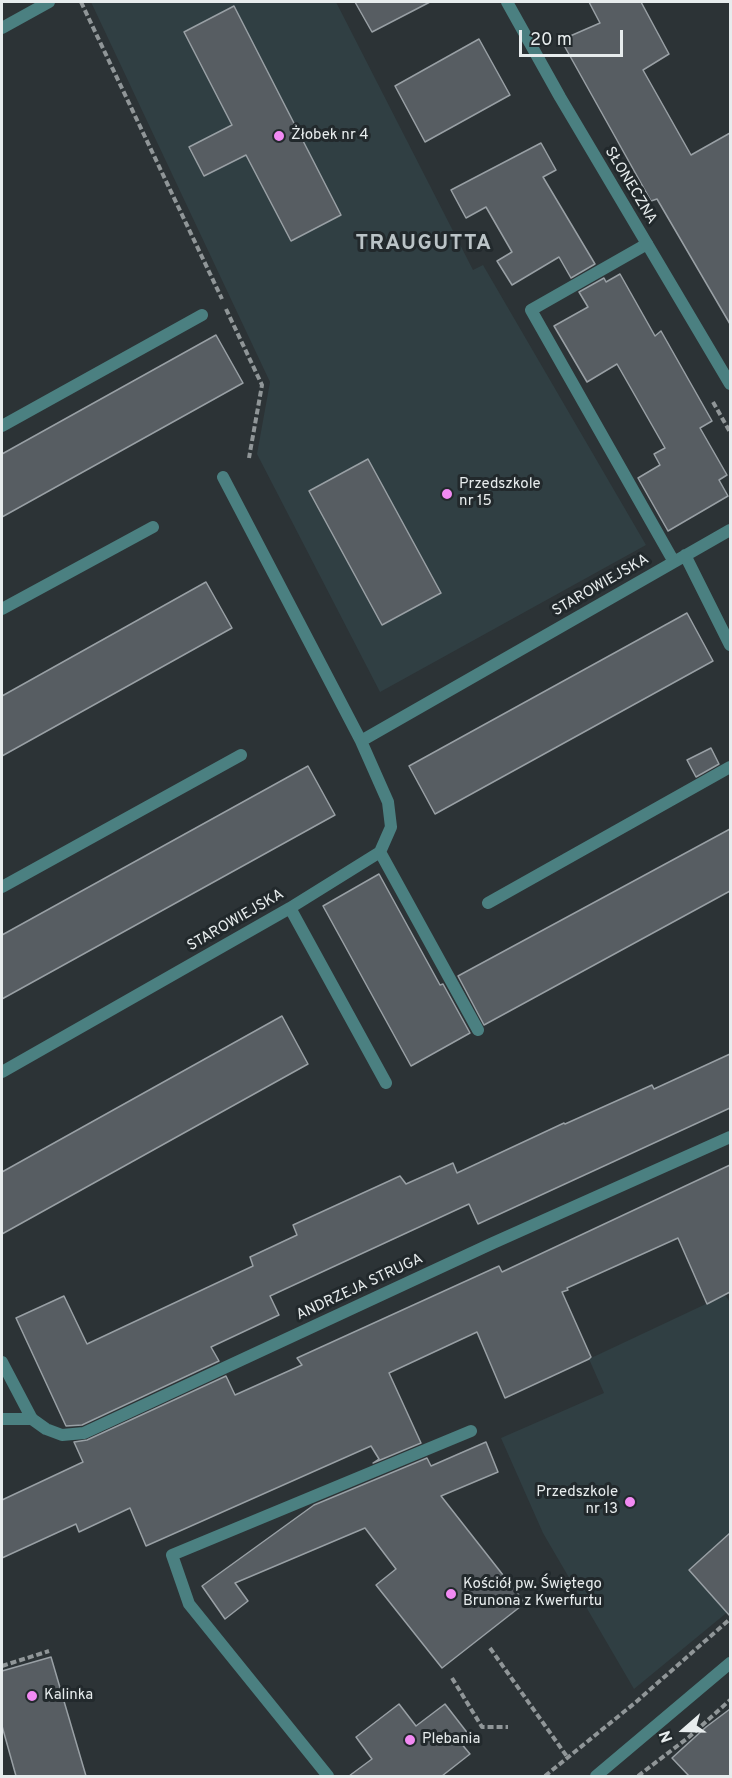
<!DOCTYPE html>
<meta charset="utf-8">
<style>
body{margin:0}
#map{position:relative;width:732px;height:1778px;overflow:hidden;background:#2c3336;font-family:Overpass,sans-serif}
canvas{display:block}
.frame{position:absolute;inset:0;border:3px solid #e7eced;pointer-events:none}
.north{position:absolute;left:654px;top:1700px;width:60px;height:60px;-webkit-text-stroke:4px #22292c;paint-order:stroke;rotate:250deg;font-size:16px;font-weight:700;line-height:24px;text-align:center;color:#e7eced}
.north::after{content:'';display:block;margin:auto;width:21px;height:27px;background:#e7eced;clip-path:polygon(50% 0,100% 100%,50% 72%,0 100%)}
.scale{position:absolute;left:519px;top:30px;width:104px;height:27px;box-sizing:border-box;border:3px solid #e7eced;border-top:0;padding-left:8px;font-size:18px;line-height:21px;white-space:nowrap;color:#e7eced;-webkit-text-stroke:4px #22292c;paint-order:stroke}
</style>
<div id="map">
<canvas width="732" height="1778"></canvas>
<div class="frame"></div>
<div class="north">N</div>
<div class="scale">20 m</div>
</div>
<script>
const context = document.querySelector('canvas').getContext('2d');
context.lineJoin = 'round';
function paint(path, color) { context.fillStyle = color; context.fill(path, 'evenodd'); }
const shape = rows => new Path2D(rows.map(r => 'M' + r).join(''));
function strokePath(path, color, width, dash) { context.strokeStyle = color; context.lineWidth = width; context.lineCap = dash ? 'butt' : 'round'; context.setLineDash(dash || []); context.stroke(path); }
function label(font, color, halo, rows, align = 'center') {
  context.font = font + ' Overpass,sans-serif'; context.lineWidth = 6; context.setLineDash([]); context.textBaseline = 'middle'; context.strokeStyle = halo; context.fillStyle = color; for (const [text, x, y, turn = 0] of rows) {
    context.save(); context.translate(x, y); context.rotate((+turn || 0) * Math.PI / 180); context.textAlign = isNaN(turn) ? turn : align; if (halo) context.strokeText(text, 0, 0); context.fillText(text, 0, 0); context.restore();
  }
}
paint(shape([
 [91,2,336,2,473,270,483,265,646,545,380,692,257,454,270,382],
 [725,1295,730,1302,730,1610,634,1689,543,1533,501,1438,604,1393,589,1359]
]), '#303f43');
const building = shape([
 [355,2,430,2,372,32,355,2],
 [589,2,641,2,669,54,643,70,691,155,730,133,730,324,657,199,651,201,561,40,600,23,589,2],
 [234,6,341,215,291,241,246,155,204,176,189,147,232,125,184,32,234,6],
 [479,39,510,95,425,142,395,86,479,39],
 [541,143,556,170,543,177,595,264,571,278,559,257,512,285,497,261,512,252,486,207,466,218,451,190,541,143],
 [620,274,655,336,661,331,712,421,700,428,727,475,719,480,728,496,668,531,638,478,660,465,654,454,665,448,617,364,587,382,554,326,588,307,579,292,604,278,606,282,620,274],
 [216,335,243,383,2,517,2,454,216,335],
 [368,459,441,593,382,625,309,491,368,459],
 [206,582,232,628,2,756,2,696,206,582],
 [687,613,713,661,435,814,409,766,687,613],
 [711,748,719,764,696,777,687,760,711,748],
 [308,766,335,815,2,999,2,935,308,766],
 [730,829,730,891,484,1025,458,976,730,829],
 [379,874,440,985,443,984,470,1033,411,1066,323,906,379,874],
 [282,1016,308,1064,2,1234,2,1172,282,1016],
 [730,1054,730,1108,478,1224,469,1204,270,1296,279,1315,211,1347,219,1361,82,1425,66,1426,16,1318,64,1296,87,1344,253,1266,250,1257,297,1235,293,1225,400,1176,406,1184,453,1163,457,1173,564,1123,565,1124,652,1085,654,1089,730,1054],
 [730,1165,730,1292,707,1304,678,1238,567,1288,568,1290,562,1292,591,1357,589,1359,505,1398,477,1332,389,1373,421,1443,373,1463,379,1459,371,1446,146,1546,130,1508,79,1532,76,1524,2,1558,2,1500,83,1462,74,1442,87,1440,226,1376,235,1395,302,1365,297,1358,499,1266,502,1272,730,1165],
 [486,1442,498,1472,441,1496,525,1603,442,1668,376,1585,396,1569,365,1528,235,1583,248,1601,225,1619,202,1586,314,1505,427,1458,431,1466,486,1442],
 [730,1533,730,1616,689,1570,730,1533],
 [51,1657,86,1776,16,1776,2,1726,2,1671,51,1657],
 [399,1704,416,1726,445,1704,469,1735,460,1742,470,1754,442,1776,349,1776,372,1759,356,1737,399,1704],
 [730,1709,730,1776,689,1776,672,1758,706,1727,730,1709]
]);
paint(building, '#575d62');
strokePath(building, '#99a0a5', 1.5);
strokePath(shape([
 [81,2,222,299],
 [226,309,262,385,249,458],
 [713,402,730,432],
 [490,1648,568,1758],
 [2,1666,49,1651],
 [452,1678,482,1727,508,1727],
 [545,1776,636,1702,730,1619],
 [638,1776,689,1737,730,1700]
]), '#909698', 4, [6, 3]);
strokePath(shape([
 [647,244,531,310,674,562],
 [2,426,202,315],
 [685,555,730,645],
 [2,609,153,527],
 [361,741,730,530],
 [380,852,478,1030],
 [2,887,241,755],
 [488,903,730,767],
 [290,908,386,1083],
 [2,1072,290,908,380,852,391,827,388,802,361,741,223,477],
 [2,1362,32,1419,2,1419],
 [328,1776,189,1604,172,1555,471,1431]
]), '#4b8081', 12);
strokePath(shape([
 [507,2,560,97,730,384],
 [2,28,49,2],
 [32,1419,46,1429,62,1435,84,1433,493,1243,730,1137],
 [596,1776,730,1663]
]), '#4b8081', 12);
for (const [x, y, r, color] of [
 [279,136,6,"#f28af3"],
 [447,494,6,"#f28af3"],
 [630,1502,6,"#f28af3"],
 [451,1594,6,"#f28af3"],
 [32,1696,6,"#f28af3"],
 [410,1740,6,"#f28af3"]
]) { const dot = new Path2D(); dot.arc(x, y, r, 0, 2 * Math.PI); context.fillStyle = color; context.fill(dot); strokePath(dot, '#22292c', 2); }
label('15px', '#e7eced', '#22292c', [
 ["Żłobek nr 4",291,136],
 ["Przedszkole",459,485],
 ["nr 15",459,502],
 ["Przedszkole",618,1493,"right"],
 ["nr 13",618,1510,"right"],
 ["Kościół pw. Świętego",463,1585],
 ["Brunona z Kwerfurtu",463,1602],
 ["Kalinka",44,1696],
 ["Plebania",422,1740]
], 'left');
label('15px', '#e7eced', '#22292c', [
 ["SŁONECZNA",630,186,59],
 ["STAROWIEJSKA",601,586,-30],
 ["STAROWIEJSKA",236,921,-30],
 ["ANDRZEJA STRUGA",360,1288,-25]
]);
context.letterSpacing = '1.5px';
label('bold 21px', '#bbc4c7', '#22292c', [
 ["TRAUGUTTA",424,245]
]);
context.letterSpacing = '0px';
</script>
